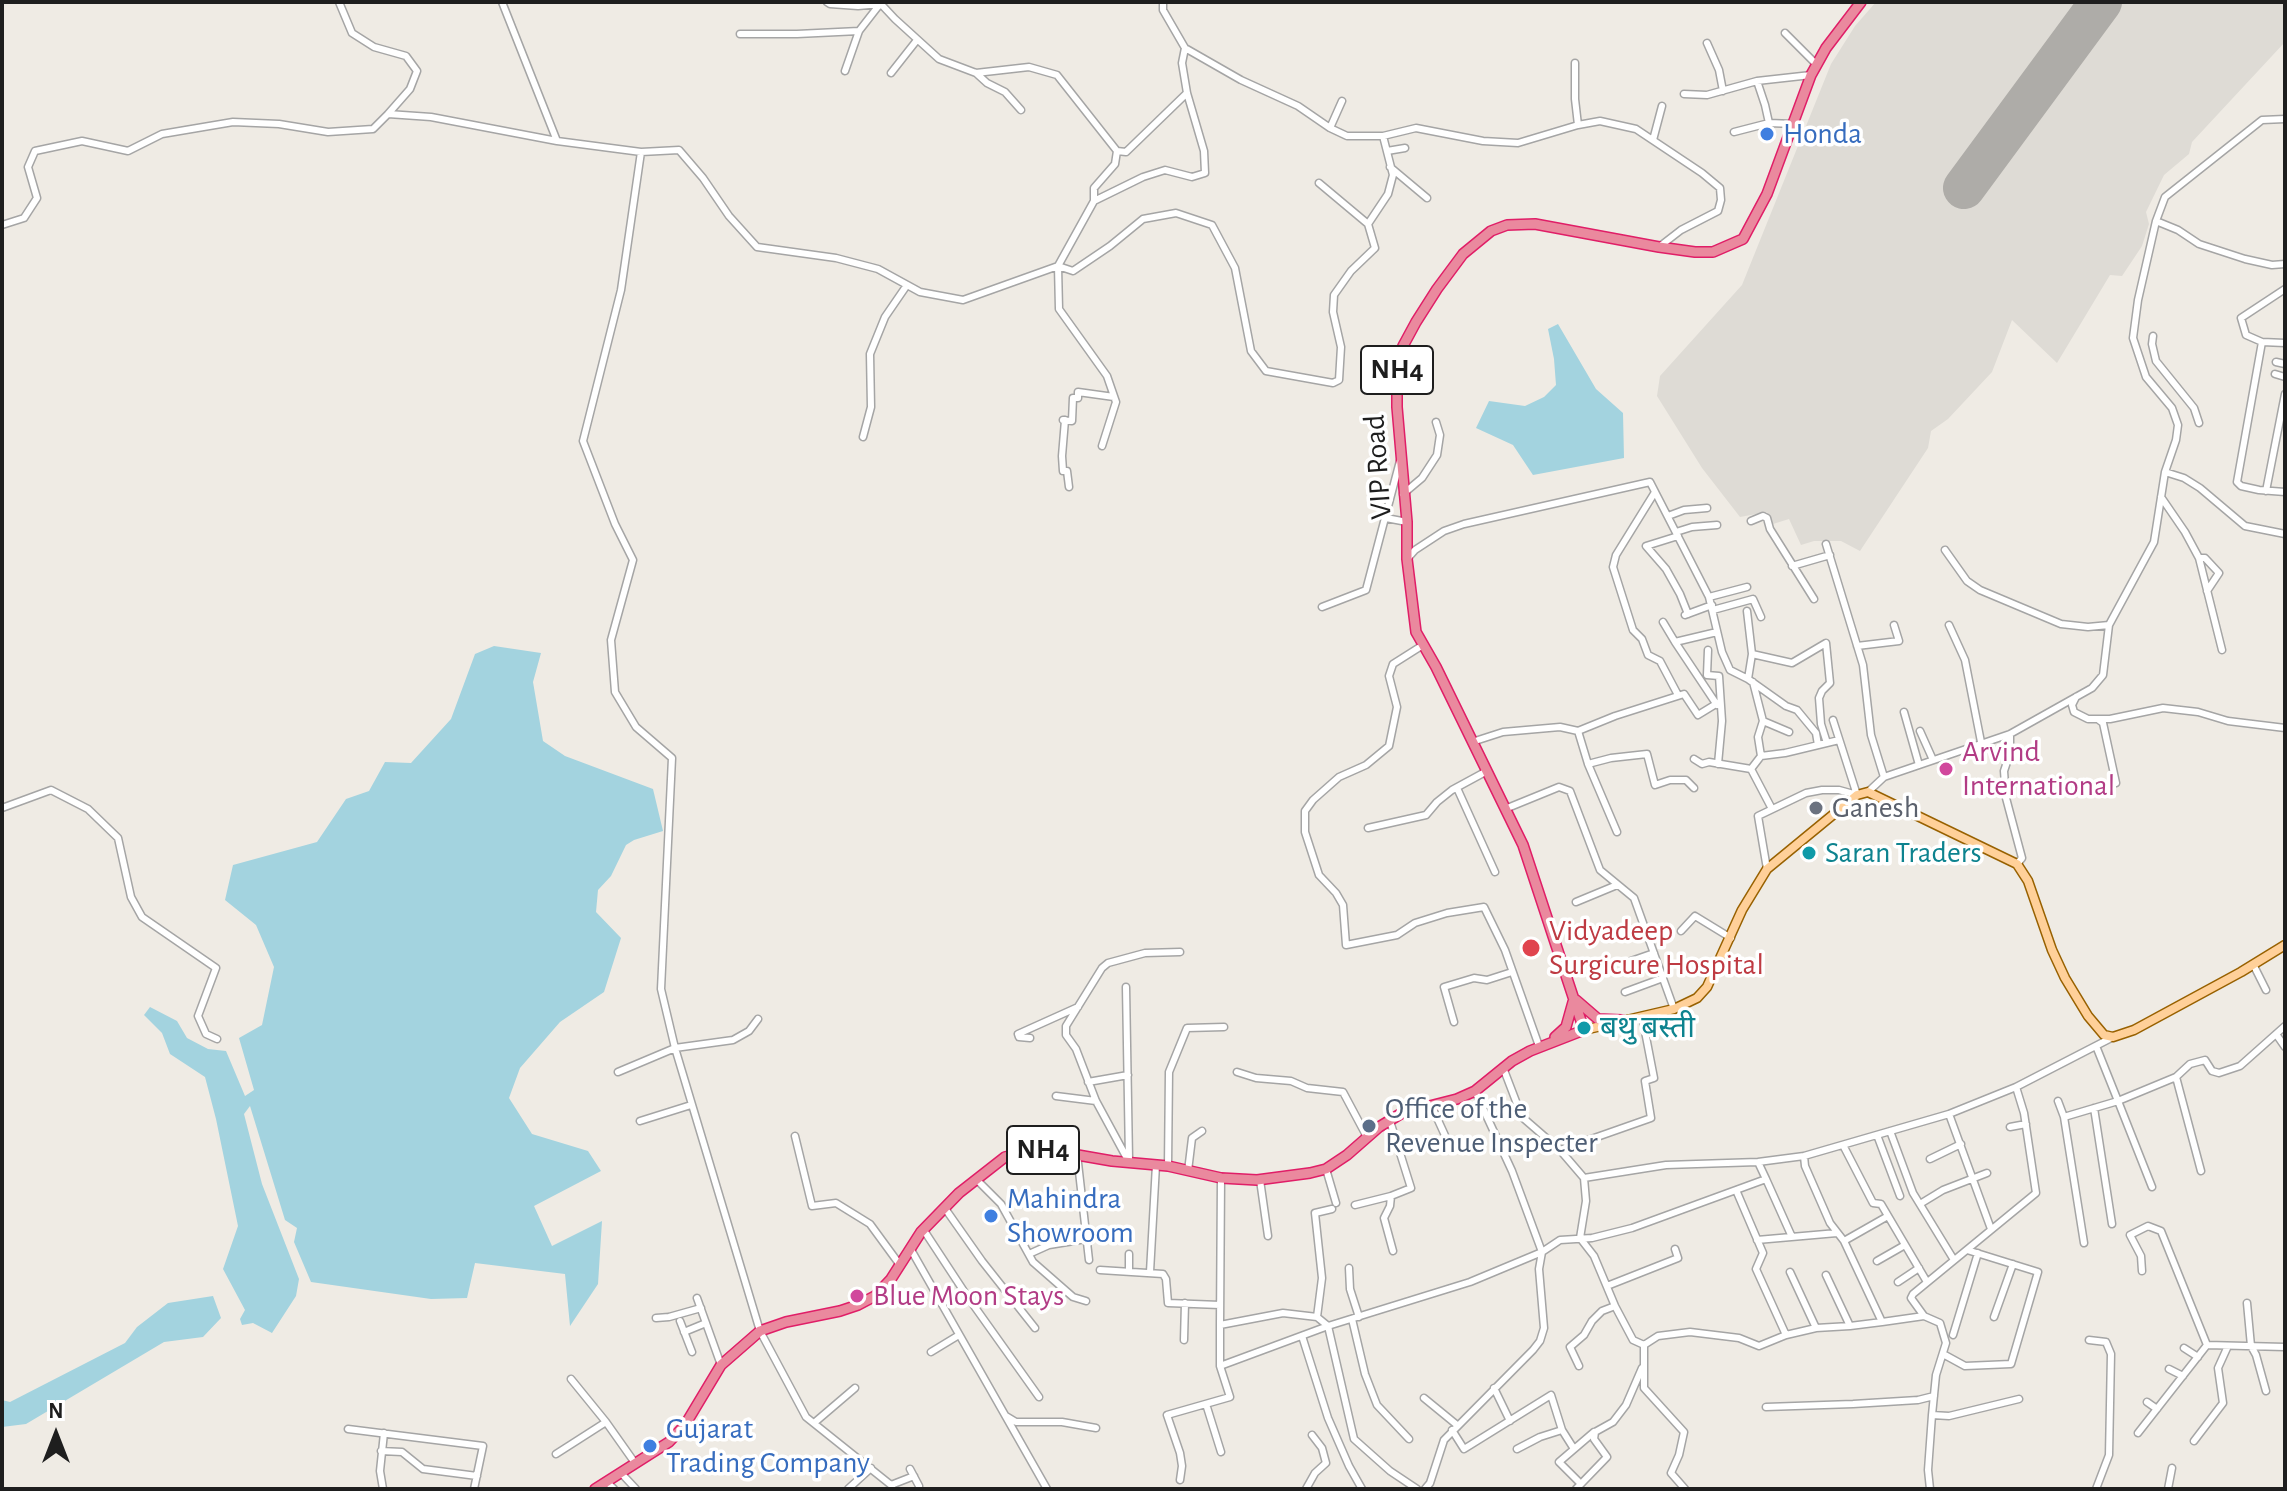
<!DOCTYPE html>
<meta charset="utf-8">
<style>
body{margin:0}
#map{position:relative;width:2287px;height:1491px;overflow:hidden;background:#efebe4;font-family:"Alegreya Sans",sans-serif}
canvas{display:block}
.frame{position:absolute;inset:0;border:4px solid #1e1e1e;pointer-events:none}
.north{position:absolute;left:16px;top:1395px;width:80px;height:80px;-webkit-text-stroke:6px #fff;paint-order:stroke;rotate:0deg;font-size:22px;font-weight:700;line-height:32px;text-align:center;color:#1e1e1e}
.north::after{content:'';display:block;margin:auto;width:28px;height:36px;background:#1e1e1e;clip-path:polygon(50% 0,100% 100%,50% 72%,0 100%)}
</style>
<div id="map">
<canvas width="2287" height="1491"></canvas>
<div class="frame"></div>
<div class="north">N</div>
</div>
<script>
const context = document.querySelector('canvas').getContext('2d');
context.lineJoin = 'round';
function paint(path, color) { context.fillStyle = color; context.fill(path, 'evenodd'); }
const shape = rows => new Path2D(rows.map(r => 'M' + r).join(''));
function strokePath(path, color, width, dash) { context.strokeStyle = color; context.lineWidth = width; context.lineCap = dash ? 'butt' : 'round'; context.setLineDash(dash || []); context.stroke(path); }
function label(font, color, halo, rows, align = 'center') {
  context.font = font + ' "Alegreya Sans","Noto Sans Devanagari",sans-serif'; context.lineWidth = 7; context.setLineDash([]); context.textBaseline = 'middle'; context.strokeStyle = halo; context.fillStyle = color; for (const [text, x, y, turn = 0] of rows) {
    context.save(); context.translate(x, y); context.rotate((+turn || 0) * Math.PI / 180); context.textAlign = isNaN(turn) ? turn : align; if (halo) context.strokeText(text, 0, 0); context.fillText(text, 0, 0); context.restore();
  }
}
paint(shape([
 [1876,2,2285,2,2285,42,2192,142,2189,154,2164,175,2146,212,2149,224,2142,246,2122,276,2110,275,2057,363,2012,320,1992,372,1948,419,1931,431,1928,448,1860,551,1841,541,1814,541,1801,545,1789,519,1773,524,1767,512,1740,517,1702,468,1657,396,1660,376,1742,285,1831,64,1855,26]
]), '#dedbd5');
paint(shape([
 [1558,324,1596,389,1623,413,1624,458,1533,475,1513,445,1476,428,1489,401,1525,406,1544,397,1556,385,1554,359,1548,329],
 [494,646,541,653,533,682,543,741,565,756,653,789,663,831,634,840,626,845,611,876,598,890,596,912,621,938,604,992,560,1022,520,1068,509,1098,532,1134,588,1151,601,1171,534,1206,552,1246,602,1221,598,1284,570,1326,565,1274,475,1263,467,1298,431,1299,311,1282,294,1242,297,1228,285,1220,250,1106,244,1114,262,1184,299,1279,296,1296,272,1333,253,1323,242,1325,240,1319,245,1310,223,1269,238,1226,216,1119,205,1077,170,1054,162,1033,144,1015,150,1007,177,1021,187,1038,208,1049,226,1051,245,1096,254,1090,239,1038,262,1025,274,967,256,925,225,900,233,865,317,842,346,799,369,791,385,762,411,763,451,719,475,654],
 [213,1296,221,1318,203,1337,164,1342,26,1424,2,1427,2,1400,10,1402,125,1343,137,1327,168,1303]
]), '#a3d3df');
strokePath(shape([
 [1964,188,2101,2]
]), '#aeaca8', 42);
const minor = shape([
 [339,2,352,33,374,47,406,56,417,71,410,89,388,114],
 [502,2,557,141],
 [827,2,830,4,858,6,880,4,859,31,845,71],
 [879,2,895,19,939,59,976,73,1029,67,1057,75,1117,151,1115,164,1094,188,1094,201,1058,266,1059,309,1107,376,1116,402,1102,446],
 [1163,2,1163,10,1185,48,1241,80,1298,106,1330,128,1347,136,1383,136,1416,128,1483,141,1518,143,1578,125,1600,121,1636,129,1702,173,1720,188,1721,200,1718,211,1681,230,1659,247],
 [1785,33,1817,65],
 [740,34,797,34,859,31],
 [1707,43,1719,70,1723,91],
 [1575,63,1575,99,1578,125],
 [891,73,917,40],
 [976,73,987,83,1005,92,1021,110],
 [1757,81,1765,105,1769,123],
 [1684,94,1707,95,1757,81,1811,75],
 [1330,128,1342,101],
 [1734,132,1769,123,1794,124],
 [1653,140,1662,106],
 [1117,151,1126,152,1187,93],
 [1387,151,1405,148],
 [641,152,621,290,583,441,615,524,633,560,611,640,615,692,636,727,672,758,661,989,675,1048,760,1331,806,1417,891,1485,893,1489],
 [1390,167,1427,198],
 [1319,183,1368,224],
 [1094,201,1143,177,1165,170,1192,177,1205,173,1204,151,1187,93,1182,63,1185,48],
 [2156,221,2178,230,2199,244,2245,259,2272,265,2285,264],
 [2,225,24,218,37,198,28,167,35,151,82,141,128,151,162,134,233,122,279,124,328,132,373,129,388,114,431,117,557,141,641,152,679,150,703,178,729,216,757,247,836,258,878,269,920,292,963,300,1058,266,1073,271,1110,246,1143,219,1176,213,1212,225,1235,268,1251,351,1266,371,1333,383,1339,380,1341,347,1333,312,1334,295,1351,271,1375,248,1368,224,1388,194,1393,175,1383,136],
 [2285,289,2241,318,2246,335,2262,342,2285,343],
 [2153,336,2152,344,2156,361,2194,408,2199,423],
 [2262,342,2237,482,2241,486,2259,490,2285,492],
 [2276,362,2285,364],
 [2275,374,2285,377],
 [1063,420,1072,421,1073,398,1078,398,1078,392,1114,397],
 [1065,420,1062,456,1063,471,1067,471,1069,487],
 [863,437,871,407,870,354,885,317,907,285],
 [2165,472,2184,478,2200,488,2245,526,2285,534],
 [2266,491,2285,394],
 [1655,492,1616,555,1613,567,1633,630,1642,639,1648,655,1660,661,1678,695],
 [1403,494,1422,478,1437,455,1440,435,1436,422],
 [2161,497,2185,532,2199,558,2222,650],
 [1668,516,1684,510,1707,508],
 [1386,518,1407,522],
 [1751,521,1763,516,1767,518,1770,529,1814,599],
 [1676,532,1692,527,1717,525],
 [1678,536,1646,546,1666,569,1680,594,1688,614],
 [1826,544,1863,665,1871,735,1884,777],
 [1945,550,1967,581,1980,590,2061,624,2088,627,2109,625,2154,542,2165,472,2176,440,2178,425,2172,408,2146,377,2133,338,2138,300,2156,221,2165,197,2262,120,2285,119],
 [2199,558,2205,558,2219,573,2207,591],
 [1407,559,1415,550,1444,531,1464,524,1650,482,1709,597,1722,652,1730,670,1748,679,1786,706,1797,710,1816,733,1818,745],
 [1792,566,1830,555],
 [1709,597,1747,587],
 [1322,607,1366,590,1400,461],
 [1713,610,1753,599,1761,617],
 [1747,611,1752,654,1748,679],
 [1685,615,1712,605],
 [1663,622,1675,642,1717,632],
 [1949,625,1965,660,1981,742],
 [1675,642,1717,705],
 [1423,645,1393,664,1389,676,1397,707,1389,746,1366,765,1339,777,1313,800,1305,811,1305,832,1319,875,1336,893,1343,905,1346,945,1397,935,1415,923,1447,913,1484,907,1505,950,1539,1046],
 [1857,646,1899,641,1894,625],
 [1708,650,1707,675,1719,676,1722,721,1718,764],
 [1752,654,1792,663,1826,643,1830,683,1822,691,1819,698,1821,724,1827,743],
 [2076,697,2072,705,2074,712,2088,719,2110,719,2163,708,2198,712,2228,721,2285,728],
 [1904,712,1919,765],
 [1833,720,1857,795],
 [2099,720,2103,723,2116,783],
 [1763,721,1789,732],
 [1578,731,1588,764,1611,758,1647,754,1655,785,1670,780,1686,780,1694,788],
 [1920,731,1933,760],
 [2010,734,2010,753,2004,771,2006,798,2022,858,2017,864],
 [1472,742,1503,732,1560,727,1578,731,1615,716,1684,694,1698,715,1716,704],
 [1761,756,1785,753,1839,740],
 [1694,759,1702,764,1709,762,1751,769,1772,809],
 [1588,764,1617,832],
 [1751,769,1761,756,1758,737,1763,721,1753,682],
 [1457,788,1495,872],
 [1868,792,1884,777,2010,734,2092,688,2103,675,2109,625],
 [2,808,51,790,88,809,118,838,131,897,142,917,216,968,198,1016,206,1034,217,1039],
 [1505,809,1559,787,1570,791,1600,870,1634,898,1674,1009],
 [1368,828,1426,815,1437,802,1452,790,1487,771],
 [1767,869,1758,816,1806,793,1822,790,1839,790,1857,795],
 [1576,902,1617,885],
 [1681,931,1695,916,1731,938],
 [1604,937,1644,926],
 [1631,961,1654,953],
 [2253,964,2266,990],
 [1126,987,1129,1159],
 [1625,992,1663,978],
 [1454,1022,1444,987,1474,978,1487,980,1512,972],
 [2276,1034,2285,1047],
 [1030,1038,1019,1037,1018,1034,1078,1007],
 [1504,1070,1522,1117,1560,1150,1584,1178,1586,1201,1580,1238,1594,1256,1615,1306,1633,1340,1644,1345,1644,1388,1684,1432,1679,1455,1671,1473,1685,1489],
 [618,1072,675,1048,733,1040,749,1031,758,1019],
 [1237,1072,1256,1078,1291,1081,1307,1088,1343,1092,1367,1137],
 [2176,1077,2201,1171],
 [1088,1082,1128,1075],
 [1056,1096,1096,1101],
 [2058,1101,2064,1117],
 [1432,1107,1448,1142],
 [2094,1108,2112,1224],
 [1949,1114,1991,1229],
 [640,1121,691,1105],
 [2010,1127,2026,1124],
 [1890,1131,1913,1193,1954,1260],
 [1877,1135,1900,1196],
 [795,1136,812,1206,836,1203,870,1224,900,1265],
 [1843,1145,1873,1203,1881,1204,1927,1282],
 [1560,1150,1651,1118,1645,1081,1654,1078,1642,1016],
 [1077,1154,1089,1260],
 [1804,1156,1805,1166,1830,1223,1844,1241],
 [1930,1159,1961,1144],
 [1129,1162,1096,1101,1076,1049,1066,1035,1066,1026,1102,968,1108,963,1145,953,1180,952],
 [1168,1166,1169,1072,1187,1028,1224,1027],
 [1326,1169,1336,1203],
 [1188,1171,1192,1138,1202,1131],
 [1221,1178,1220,1325,1283,1313,1317,1317,1328,1326,1470,1282,1542,1252,1560,1240,1592,1238,1632,1228,1766,1179,1758,1162],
 [1584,1178,1666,1165,1758,1162,1804,1156,1949,1114,2016,1087],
 [1766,1179,1792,1237],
 [977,1180,1001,1204,1033,1262,1073,1297,1086,1301],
 [1260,1180,1268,1236],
 [2152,1187,2118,1101,2176,1077,2190,1064,2205,1060,2212,1071,2219,1073,2240,1066,2285,1026],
 [1391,1196,1390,1206,1384,1218,1393,1251],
 [1019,1203,1081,1194],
 [1920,1204,1943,1190,1987,1173],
 [1355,1205,1391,1196,1411,1188,1390,1121],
 [944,1207,982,1261,1035,1328],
 [923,1229,967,1296,1039,1397],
 [1757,1240,1837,1233],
 [2084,1243,2064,1117,2118,1101,2096,1046],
 [910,1248,1047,1489],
 [1029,1254,1049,1245,1086,1239],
 [1129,1254,1129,1271],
 [1877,1261,1905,1245],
 [1349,1268,1350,1289,1359,1317],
 [1100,1270,1163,1274,1166,1279,1168,1303,1220,1305],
 [2142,1271,2141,1256,2130,1235,2148,1226,2161,1231,2207,1345],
 [1150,1272,1156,1165],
 [1790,1272,1816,1328],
 [1898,1282,1919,1268],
 [1607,1286,1678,1258,1675,1249],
 [697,1298,721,1365],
 [2247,1303,2251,1346,2256,1355,2266,1391],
 [1924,1316,1940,1323,1946,1343,1936,1375,1932,1415,1949,1416,2019,1399],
 [1317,1317,1322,1278,1315,1213,1332,1209],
 [1994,1317,2013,1264],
 [656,1318,669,1317,701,1308],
 [1352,1319,1365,1374,1377,1405,1409,1439],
 [680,1321,692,1352],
 [1882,1322,1924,1316,1911,1298,1913,1294,2036,1193,2024,1113,2016,1087,2113,1037],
 [1220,1325,1220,1366,1328,1326,1354,1439,1390,1471,1417,1489],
 [1850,1326,1882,1322,1844,1241,1888,1216],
 [684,1332,706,1323],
 [1786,1335,1816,1328,1850,1326,1826,1275],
 [1953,1335,1978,1253],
 [1302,1336,1328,1418,1349,1466,1362,1489],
 [1184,1340,1185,1303],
 [2089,1340,2106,1342,2111,1354,2109,1455,2096,1489],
 [1644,1345,1658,1336,1690,1332,1739,1338,1759,1346,1786,1335,1756,1269,1763,1253,1736,1190],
 [2184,1348,2198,1357],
 [931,1352,959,1335],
 [1943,1354,1965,1366,2011,1364,2038,1272,1967,1250],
 [1579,1366,1570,1347,1584,1335,1592,1321,1602,1311,1615,1306],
 [2169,1369,2183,1376],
 [571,1379,606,1422,635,1463],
 [1494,1388,1510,1421],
 [1424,1398,1457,1425],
 [2147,1402,2157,1409],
 [1206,1404,1221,1452],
 [1766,1407,1853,1404,1918,1400,1934,1396],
 [1006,1416,1016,1422,1062,1422,1096,1428],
 [814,1423,855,1388],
 [348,1429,483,1446,474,1489],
 [1452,1430,1464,1449,1551,1395,1562,1430,1540,1437,1517,1449],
 [1562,1430,1574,1449],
 [2138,1433,2207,1345,2285,1347],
 [2194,1441,2223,1403,2218,1368,2228,1346],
 [381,1451,402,1452,423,1469,477,1476],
 [556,1454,606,1422],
 [910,1469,919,1486],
 [621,1473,636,1489],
 [1180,1480,1182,1466,1180,1453,1167,1415,1230,1397,1220,1366],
 [607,1482,614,1489],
 [1581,1484,1559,1462,1594,1432],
 [891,1485,914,1476],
 [383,1489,380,1471,384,1433],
 [848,1489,871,1468],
 [1306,1489,1315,1473,1326,1463,1322,1448,1312,1435],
 [1425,1489,1430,1483,1444,1440,1533,1350,1540,1341,1544,1328,1539,1269,1542,1252,1512,1171,1475,1091],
 [1576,1489,1607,1457,1594,1439,1595,1432,1613,1422,1626,1405,1642,1368],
 [1930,1489,1928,1470,1932,1415],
 [2168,1489,2172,1468]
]);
const major = shape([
 [1584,1030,1674,1009,1697,998,1707,987,1742,910,1767,869,1857,795,1868,792,2017,864,2028,881,2052,950,2065,978,2088,1016,2104,1035,2113,1037,2134,1030,2241,972,2285,945]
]);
const highway = shape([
 [1576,1000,1598,1019,1622,1020],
 [1555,1037,1566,1027,1573,1002],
 [595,1489,669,1442,685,1425,721,1365,760,1331,786,1322,840,1311,858,1305,875,1296,891,1279,921,1232,959,1193,1005,1157,1031,1151,1049,1150,1112,1161,1168,1166,1221,1178,1257,1180,1310,1173,1326,1169,1347,1155,1379,1127,1402,1113,1457,1099,1475,1091,1512,1061,1530,1051,1584,1030,1523,845,1436,667,1416,632,1407,559,1407,522,1397,407,1397,369,1403,346,1416,322,1437,289,1463,254,1491,231,1507,225,1535,224,1659,247,1695,252,1713,252,1743,239,1767,194,1811,75,1826,48,1861,2]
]);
strokePath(minor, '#a5a5a5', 9);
strokePath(major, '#986100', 11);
strokePath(highway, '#e01e67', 12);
strokePath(minor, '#fff', 6);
strokePath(major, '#ffd099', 8);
strokePath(highway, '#ea899e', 9);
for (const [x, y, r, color] of [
 [1767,134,8,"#3f7fe0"],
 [1946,769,8,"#d1479c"],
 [1816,808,8,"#6b7280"],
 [1809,853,8,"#0f9aa8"],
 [1531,948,10,"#e0444e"],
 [1584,1028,8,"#0f9aa8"],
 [1369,1126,8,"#5c6f8a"],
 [991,1216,8,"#3f7fe0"],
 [857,1296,8,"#d1479c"],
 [650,1446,8,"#3f7fe0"]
]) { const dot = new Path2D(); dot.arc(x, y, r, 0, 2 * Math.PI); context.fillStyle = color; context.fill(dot); strokePath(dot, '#fff', 3); }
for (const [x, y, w] of [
 [1397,370,72],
 [1043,1150,72]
]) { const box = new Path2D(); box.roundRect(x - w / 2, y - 24, w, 48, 6); context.fillStyle = '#fff'; context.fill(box); strokePath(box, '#1e1e1e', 2); }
label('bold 28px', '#1e1e1e', null, [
 ["NH4",1397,370],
 ["NH4",1043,1150]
]);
label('30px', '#366cbe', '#fff', [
 ["Honda",1783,134],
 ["Mahindra",1007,1199],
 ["Showroom",1007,1233],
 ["Gujarat",666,1429],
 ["Trading Company",666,1463]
], 'left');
label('30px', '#1e1e1e', '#fff', [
 ["VIP Road",1378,467,-94]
]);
label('30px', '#b23c85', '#fff', [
 ["Arvind",1962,752],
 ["International",1962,786],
 ["Blue Moon Stays",873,1296]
], 'left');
label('30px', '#5b616d', '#fff', [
 ["Ganesh",1832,808]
], 'left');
label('30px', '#0d838f', '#fff', [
 ["Saran Traders",1825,853],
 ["बथु बस्ती",1600,1028]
], 'left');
label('30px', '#be3a42', '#fff', [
 ["Vidyadeep",1549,931],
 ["Surgicure Hospital",1549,965]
], 'left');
label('30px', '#4e5e75', '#fff', [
 ["Office of the",1385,1109],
 ["Revenue Inspecter",1385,1143]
], 'left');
</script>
